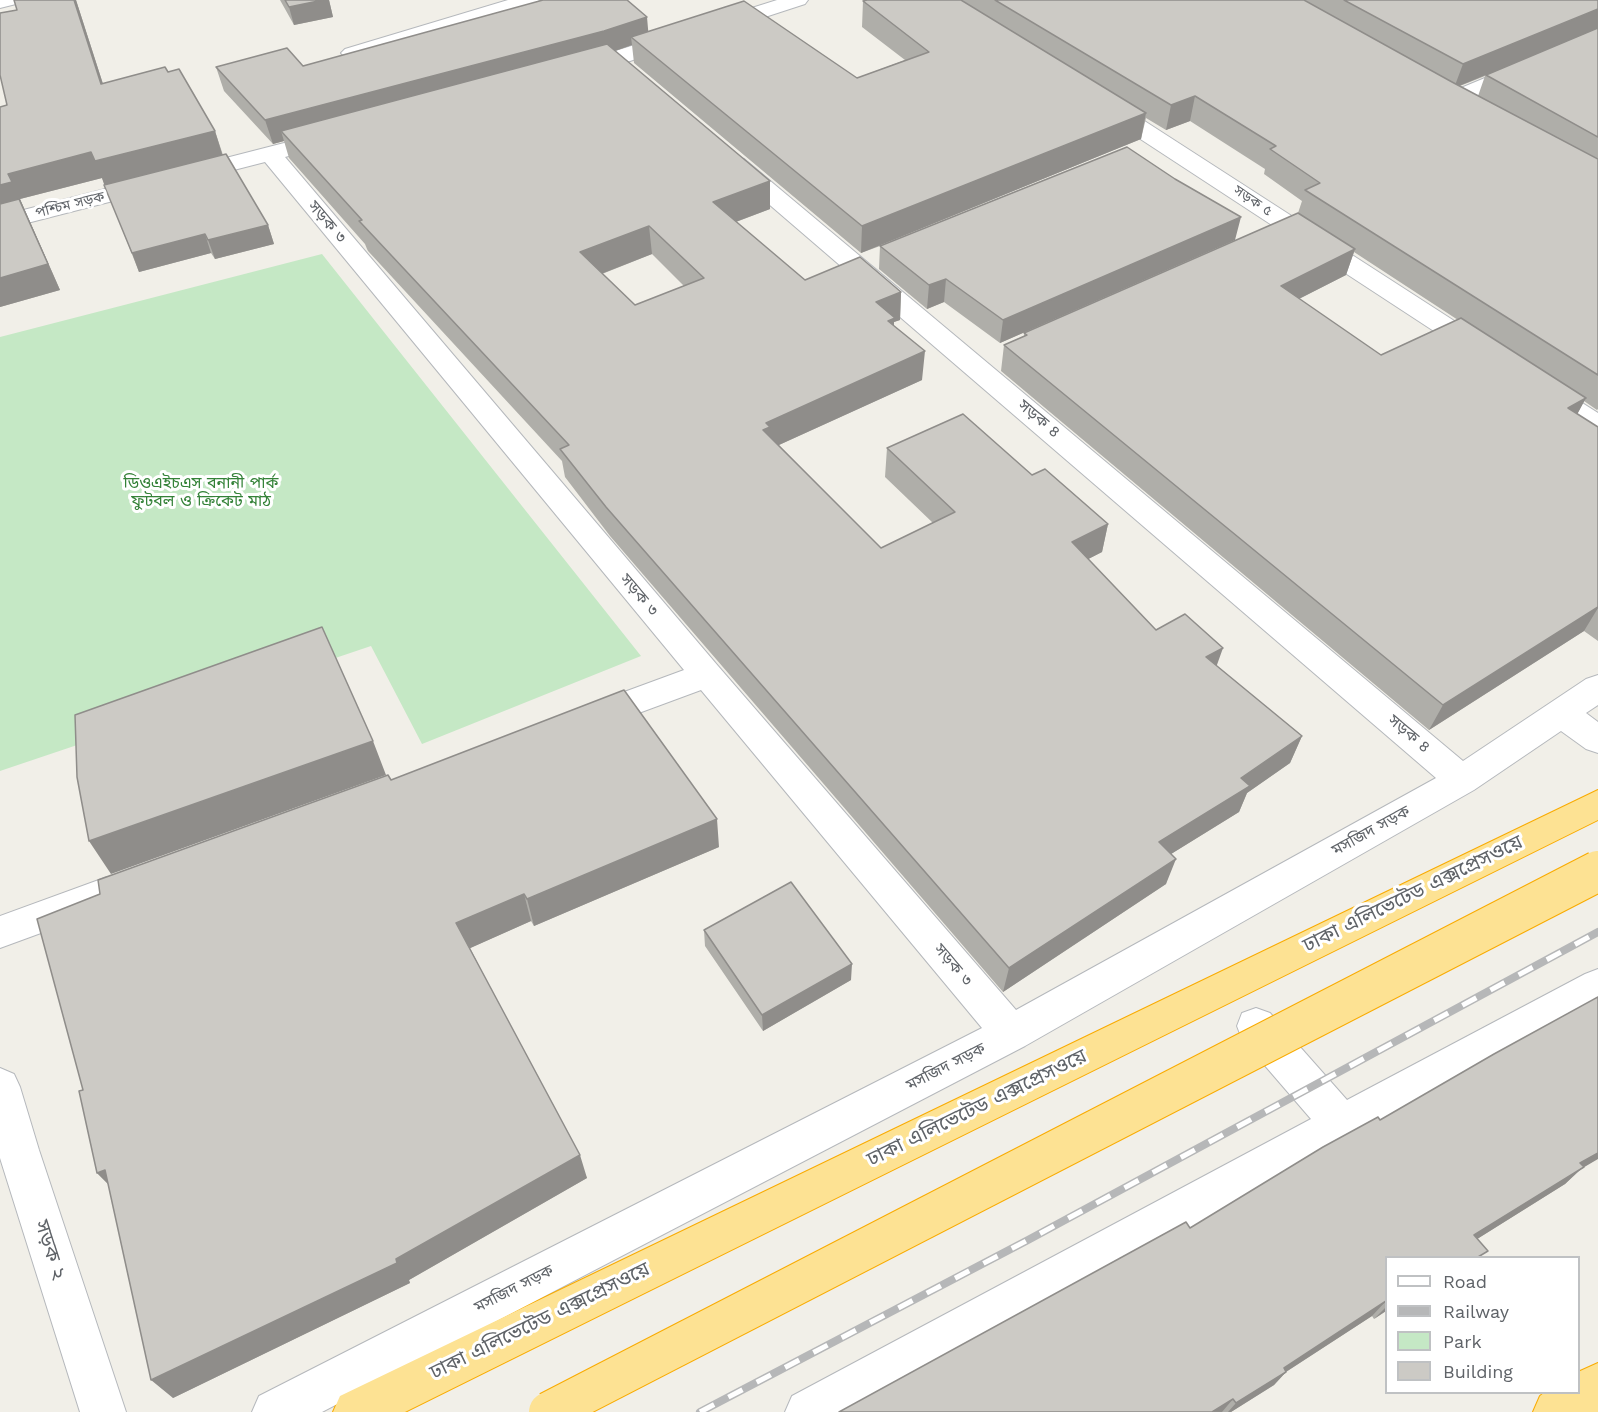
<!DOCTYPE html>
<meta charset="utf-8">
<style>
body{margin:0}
#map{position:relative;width:1598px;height:1412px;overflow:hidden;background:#f1efe8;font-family:"Work Sans",sans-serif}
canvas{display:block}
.legend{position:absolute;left:1385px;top:1256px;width:195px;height:138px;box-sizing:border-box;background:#fff;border:2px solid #bfc1c3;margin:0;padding:8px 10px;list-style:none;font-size:18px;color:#5f6368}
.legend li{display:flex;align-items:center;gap:12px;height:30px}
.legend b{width:30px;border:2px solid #bfc1c3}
</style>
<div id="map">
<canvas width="1598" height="1412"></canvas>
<ul class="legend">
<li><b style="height:8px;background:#fff"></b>Road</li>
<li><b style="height:8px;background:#b6b7b8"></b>Railway</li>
<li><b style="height:16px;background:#c5e8c5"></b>Park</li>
<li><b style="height:16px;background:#cccac5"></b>Building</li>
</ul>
</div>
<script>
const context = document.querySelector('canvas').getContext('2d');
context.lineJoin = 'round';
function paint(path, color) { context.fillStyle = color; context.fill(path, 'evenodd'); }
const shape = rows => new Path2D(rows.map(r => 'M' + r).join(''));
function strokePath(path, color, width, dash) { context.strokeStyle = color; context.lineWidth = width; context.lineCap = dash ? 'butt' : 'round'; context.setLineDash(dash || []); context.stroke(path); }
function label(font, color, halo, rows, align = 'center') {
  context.font = font + ' "Work Sans","Noto Sans Bengali",sans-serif'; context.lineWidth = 6; context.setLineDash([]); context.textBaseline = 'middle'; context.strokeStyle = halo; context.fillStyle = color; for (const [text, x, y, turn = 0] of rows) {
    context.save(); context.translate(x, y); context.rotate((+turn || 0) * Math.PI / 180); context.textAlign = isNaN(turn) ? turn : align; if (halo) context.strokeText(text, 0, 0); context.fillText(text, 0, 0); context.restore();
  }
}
paint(shape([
 [322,254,641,656,422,744,371,646,0,771,0,337]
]), '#c5e8c5');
const minor = shape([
 [0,0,19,0,16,4,0,8,0,0],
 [508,0,539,0,536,4,359,57,352,59,345,57,341,53,345,49,508,0],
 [777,0,808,0,805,4,587,75,579,76,571,75,568,70,571,65,777,0],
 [1598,31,1598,45,1460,105,1452,107,1444,105,1441,100,1444,95,1598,31],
 [1104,98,1112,100,1490,344,1494,350,1490,356,1481,358,1472,356,1096,110,1093,105,1096,100,1104,98],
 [292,141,300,143,303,148,300,153,285,157,718,666,1016,1010,1436,778,728,169,724,164,728,159,736,157,744,159,1463,761,1586,679,1598,675,1598,705,1586,713,1598,722,1598,753,1586,749,1561,731,1474,790,1025,1046,322,1412,252,1412,259,1396,982,1028,701,690,590,731,578,727,573,718,578,709,684,670,265,162,0,230,0,216,292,141],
 [1539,379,1549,382,1598,413,1598,435,1588,432,1529,394,1525,388,1529,382,1539,379],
 [107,877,120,882,125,893,120,904,0,948,0,916,107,877],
 [1598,969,1598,1005,854,1412,785,1412,792,1396,1311,1119,1242,1039,1237,1026,1242,1013,1256,1008,1270,1013,1347,1100,1585,974,1598,969],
 [0,1068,14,1074,20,1087,39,1150,126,1412,80,1412,0,1158,0,1068]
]);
const highway = shape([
 [1598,790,1598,820,405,1412,333,1412,340,1396,1598,790],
 [1598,1363,1598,1412,1533,1412,1540,1396,1545,1392,1578,1392,1578,1372,1598,1363]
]);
strokePath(minor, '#b5b8bc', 2);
strokePath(highway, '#f9ab00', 2);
paint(minor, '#fff');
paint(highway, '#fde293');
strokePath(shape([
 [571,1412,999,1192,1598,877]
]), '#b6b7b8', 1.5);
const rail = shape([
 [700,1412,1028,1240,1598,932]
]);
strokePath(rail, '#b6b7b8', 8);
strokePath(rail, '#fff', 5, [16]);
const highwayBridge = shape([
 [549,1412,1598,871]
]);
strokePath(highwayBridge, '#f9ab00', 42, []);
strokePath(highwayBridge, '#fde293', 40);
paint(shape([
 [14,0,76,0,103,84,215,131,223,155,268,225,274,244,215,259,211,253,139,272,102,178,20,199,60,290,0,307,17,10],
 [280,0,329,0,333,17,294,25],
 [867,0,1598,0,1598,409,1597,410,1584,401,1577,414,1598,427,1598,641,1584,631,1429,730,1001,371,1004,345,1024,336,1024,333,1298,213,1302,201,1264,174,1265,169,1190,121,1166,130,1146,118,1141,139,881,245,1235,240,1000,343,944,302,927,309,879,269,880,246,861,253,634,63,632,45,615,51,770,209,736,222,805,280,901,292,900,320,894,322,894,326,922,380,779,445,881,548,933,523,885,477,887,448,1032,475,1108,524,1102,552,1088,559,1156,630,1217,666,1302,736,1290,763,1247,793,1239,812,1171,854,1166,884,1003,992,610,536,565,477,562,461,368,251,367,249,365,244,289,158,284,141,273,144,224,91,216,67,303,66,648,32,857,78,905,60,862,27,863,1],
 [1485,76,1478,96,1460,86],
 [1354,252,1458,320,1381,355,1299,299,1346,275],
 [652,254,684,286,635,305,602,274],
 [391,780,719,847,534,926,531,921,470,948,587,1178,409,1280,410,1283,173,1398,108,1184,97,1173,83,1090,100,894],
 [704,930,851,980,763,1031,705,946],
 [1380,1120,1581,1169,1565,1184,1477,1239,1386,1257,1386,1311,1374,1319,1372,1316,1286,1372,1274,1385,1231,1412,839,1412,1190,1228]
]), '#afaea9');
paint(shape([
 [74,0,76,0,111,109,101,84],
 [323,0,329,0,333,17,294,25,289,7],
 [1598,9,1598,29,1454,88,1463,64],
 [647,17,649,40,631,37,632,45,606,54,281,131,284,141,273,144,265,120],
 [1195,96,1190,121,1166,130,1171,105],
 [1146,113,1141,139,861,253,862,226],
 [215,131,223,157,105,187,102,178,20,199,60,290,0,307,0,185,8,174,91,152],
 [770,181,770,209,714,230,713,202],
 [1241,217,1235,240,1000,343,1003,320],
 [268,225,274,244,215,259,208,240],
 [649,226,652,254,583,281,580,252],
 [205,234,211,253,139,272,132,253],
 [1355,249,1346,275,1273,312,1281,286],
 [946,279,944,302,927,309,929,285],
 [901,292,900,320,894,322,893,346,876,302],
 [925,351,922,380,770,449,763,430,766,423],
 [1586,398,1572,424,1568,408],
 [1108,524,1102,552,1067,570,1072,542],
 [1598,607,1598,608,1584,631,1429,730,1443,705],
 [1223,648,1213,676,1206,657],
 [1302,736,1290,763,1247,793,1239,812,1150,867,1159,842,1241,778],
 [373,741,386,775,111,874,89,841],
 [717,819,719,847,534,926,527,899],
 [1176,859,1166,884,1003,992,1009,968],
 [524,894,531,921,466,950,456,923],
 [852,964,851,980,763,1031,762,1015],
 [1598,1153,1598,1159,1581,1169,1565,1184,1458,1251,1474,1235,1580,1163],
 [580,1155,587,1178,409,1280,410,1283,173,1398,151,1380,396,1259],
 [105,1170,119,1195,97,1173],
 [1386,1301,1372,1316,1278,1377,1286,1372,1274,1385,1231,1412,1228,1412,1236,1403,1284,1368],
 [1386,1307,1386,1311,1374,1319],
 [1233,1399,1222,1412,1212,1412]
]), '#8f8d8a');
const building = shape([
 [14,0,74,0,101,84,165,67,168,72,179,69,215,131,95,161,91,152,8,174,12,182,0,185,0,107,7,105,0,75,0,13,17,10,14,0],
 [285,0,323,0,289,7,285,0],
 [543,0,627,0,647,17,604,31,265,120,216,67,287,48,303,66,543,0],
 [867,0,961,0,1146,113,862,226,631,37,744,1,857,78,929,52,863,1,867,0],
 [995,0,1304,0,1452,82,1598,159,1598,375,1305,190,1320,183,1270,149,1276,146,1195,96,1171,105,995,0],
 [1344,0,1598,0,1598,9,1463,64,1344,0],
 [1598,28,1598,137,1486,75,1598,28],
 [607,44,770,181,713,202,805,280,860,257,901,292,876,302,895,318,888,321,925,351,766,423,770,427,763,430,881,548,955,512,887,448,963,414,1032,475,1045,469,1108,524,1072,542,1156,630,1185,614,1223,648,1206,657,1302,736,1241,778,1250,786,1159,842,1176,859,1009,968,606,507,560,449,569,445,361,223,359,221,362,220,281,131,607,44],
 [649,226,704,278,635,305,580,252,649,226],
 [1127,147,1175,179,1241,217,1003,320,946,279,929,285,880,246,1127,147],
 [226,154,268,225,208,240,205,234,132,253,104,185,226,154],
 [19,199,48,264,0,278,0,204,19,199],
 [1298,213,1355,249,1281,286,1381,355,1461,318,1586,398,1568,408,1598,427,1598,607,1443,705,1004,345,1027,335,1024,333,1298,213],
 [322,627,373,741,89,841,77,777,75,715,322,627],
 [624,690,717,819,527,899,524,894,456,923,580,1155,396,1259,397,1263,151,1380,105,1170,97,1173,79,1091,83,1090,37,919,100,894,98,880,388,775,391,780,624,690],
 [791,882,852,964,762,1015,704,930,791,882],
 [1598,997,1598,1153,1580,1163,1584,1167,1474,1235,1488,1251,1478,1257,1386,1257,1386,1301,1284,1368,1286,1372,1236,1403,1233,1399,1212,1412,839,1412,1186,1222,1190,1228,1323,1147,1378,1117,1380,1120,1494,1054,1598,997]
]);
paint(building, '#cccac5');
strokePath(building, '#8f8d8a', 1.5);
label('14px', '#5f6368', '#fff', [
 ["সড়ক ৫",1253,201,34],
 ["পশ্চিম সড়ক",70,205,-14]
]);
label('16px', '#5f6368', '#fff', [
 ["সড়ক ৩",327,222,50],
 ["সড়ক ৪",1039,419,40],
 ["সড়ক ৩",639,595,50],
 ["সড়ক ৪",1409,734,40],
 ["মসজিদ সড়ক",1371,831,-29],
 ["সড়ক ৩",953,965,50],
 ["মসজিদ সড়ক",946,1067,-27],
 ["মসজিদ সড়ক",514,1289,-27]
]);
label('16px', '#348238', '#fff', [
 ["ডিওএইচএস বনানী পার্ক",201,483],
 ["ফুটবল ও ক্রিকেট মাঠ",201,501]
]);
label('20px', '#5f6368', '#fff', [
 ["ঢাকা এলিভেটেড এক্সপ্রেসওয়ে",1413,894,-26],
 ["ঢাকা এলিভেটেড এক্সপ্রেসওয়ে",977,1108,-26],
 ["সড়ক ২",50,1250,72],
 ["ঢাকা এলিভেটেড এক্সপ্রেসওয়ে",540,1321,-26]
]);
</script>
